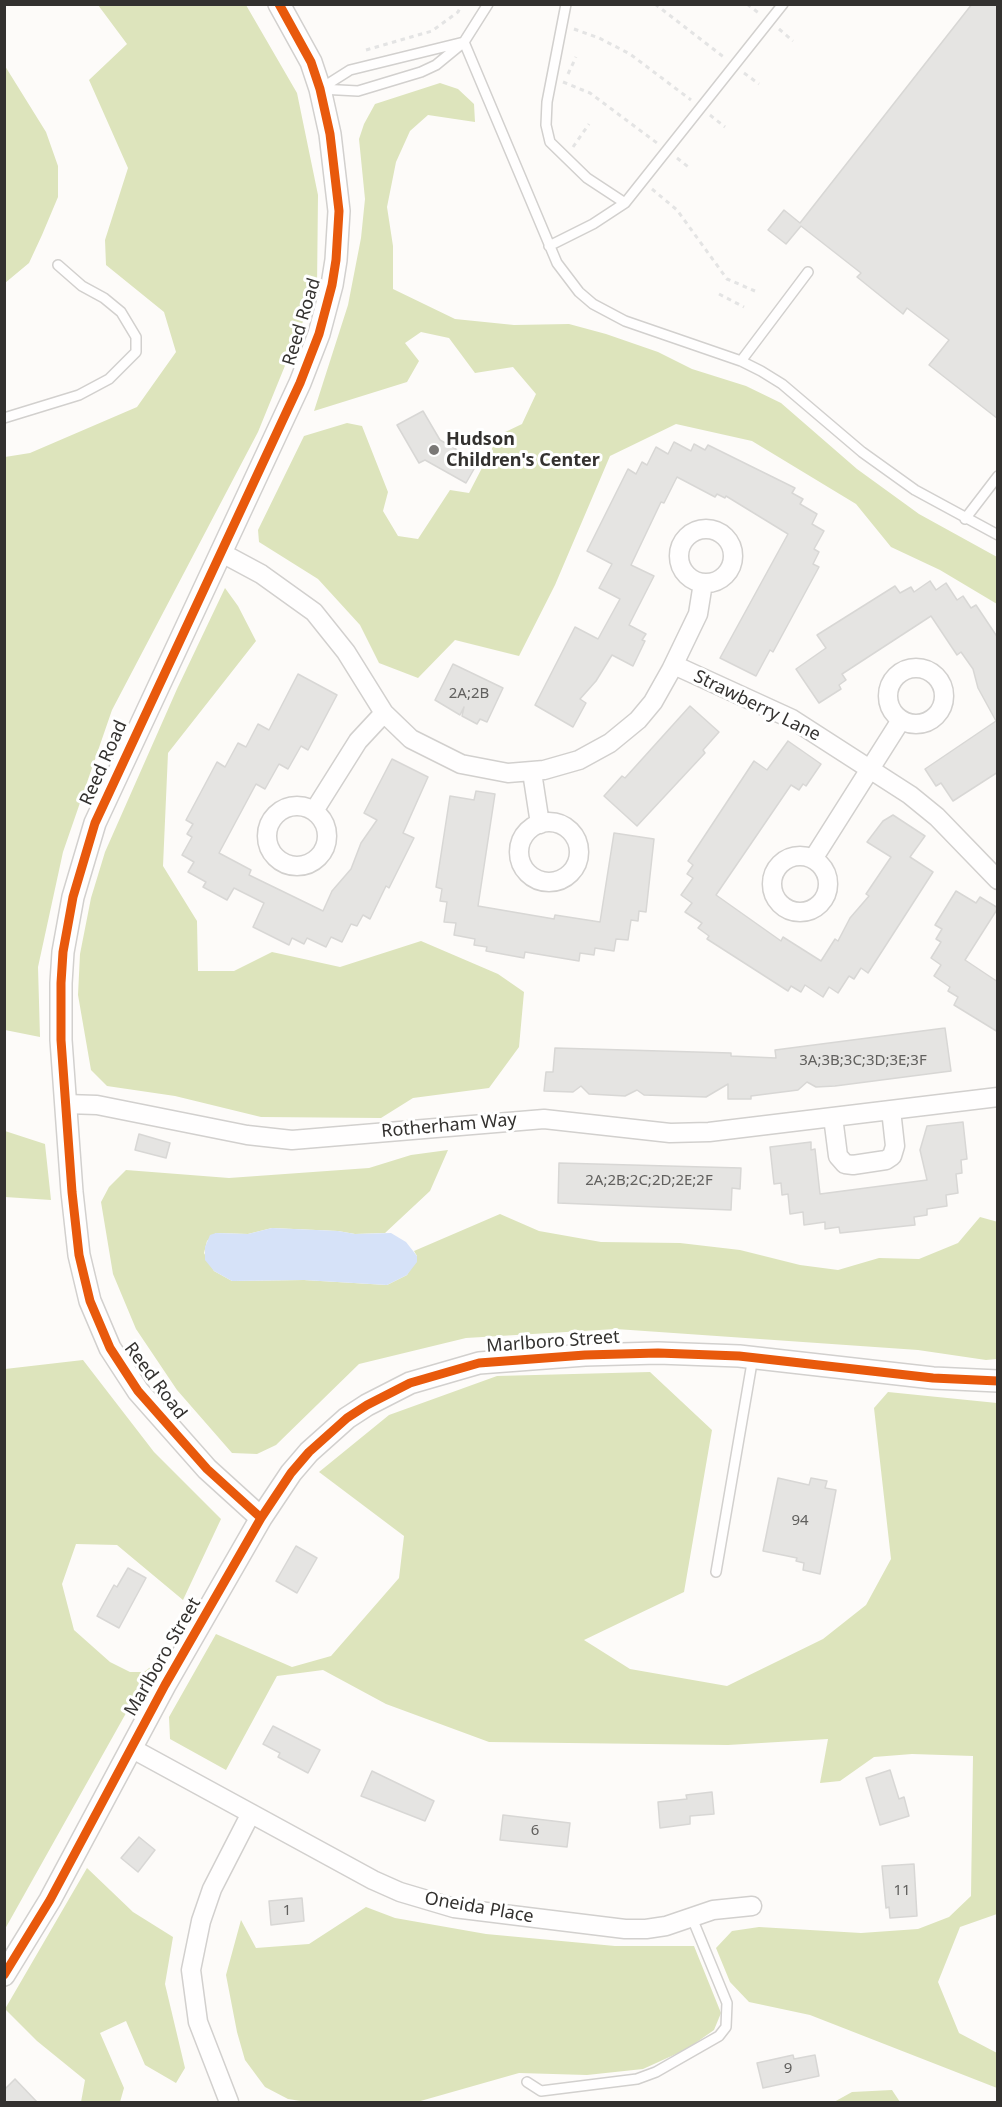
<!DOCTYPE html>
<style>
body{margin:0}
#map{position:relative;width:1002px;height:2107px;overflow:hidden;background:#fdfbf9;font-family:"Noto Sans",sans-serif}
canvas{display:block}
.frame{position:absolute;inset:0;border:6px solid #33312f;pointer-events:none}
</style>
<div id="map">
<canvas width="1002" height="2107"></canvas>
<div class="frame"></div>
</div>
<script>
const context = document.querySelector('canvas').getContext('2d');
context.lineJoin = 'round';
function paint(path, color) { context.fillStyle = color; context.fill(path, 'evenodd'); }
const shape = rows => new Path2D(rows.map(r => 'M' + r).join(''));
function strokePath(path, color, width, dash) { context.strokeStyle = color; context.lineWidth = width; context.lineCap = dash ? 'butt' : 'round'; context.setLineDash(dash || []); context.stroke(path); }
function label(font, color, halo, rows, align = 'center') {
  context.font = font + ' "Noto Sans",sans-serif'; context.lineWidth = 6; context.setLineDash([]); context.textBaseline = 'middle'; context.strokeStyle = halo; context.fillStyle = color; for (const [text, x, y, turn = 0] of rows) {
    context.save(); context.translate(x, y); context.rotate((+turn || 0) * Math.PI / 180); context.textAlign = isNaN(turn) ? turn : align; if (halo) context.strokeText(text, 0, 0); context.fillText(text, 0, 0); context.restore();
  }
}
paint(shape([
 [98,5,246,5,297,93,318,195,317,287,258,432,112,710,63,852,38,967,40,1037,5,1030,5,457,30,453,137,407,176,352,164,312,106,265,105,240,128,168,89,80,127,44],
 [5,66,46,132,58,166,58,197,42,235,29,263,5,283],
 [440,83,458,89,474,104,475,122,428,115,410,131,396,162,387,207,393,246,393,289,455,319,514,325,569,324,606,334,658,352,692,369,746,386,781,403,857,469,919,514,997,557,997,604,940,570,891,547,856,504,752,441,676,424,610,456,555,585,519,656,455,640,418,678,379,663,360,625,318,579,259,542,258,530,304,436,347,423,362,426,388,492,383,511,398,536,418,539,450,490,469,493,499,435,522,424,536,394,513,367,475,373,449,338,421,332,405,343,419,361,407,382,314,411,348,305,361,238,365,199,359,139,364,124,375,104],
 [225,588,238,606,256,641,168,753,163,866,197,921,198,971,234,971,272,952,340,967,421,941,498,974,524,992,519,1047,489,1088,413,1098,381,1118,261,1117,175,1096,107,1086,91,1070,78,995,80,954,91,898,105,852,177,689],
 [5,1131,45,1144,51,1200,5,1197],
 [448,1150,430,1191,385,1233,355,1234,338,1231,272,1228,248,1234,216,1233,207,1241,204,1253,214,1271,232,1281,304,1280,387,1285,407,1275,417,1256,414,1251,500,1214,539,1231,601,1242,680,1243,740,1250,800,1265,838,1270,879,1258,919,1259,958,1243,980,1217,998,1222,997,1359,986,1360,918,1350,616,1329,466,1338,359,1364,276,1445,257,1454,232,1453,177,1390,136,1329,113,1274,101,1202,109,1187,126,1170,229,1178,369,1168,411,1155],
 [83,1360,154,1452,221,1519,183,1600,117,1545,76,1544,62,1584,74,1630,110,1662,130,1672,144,1672,153,1665,5,1929,5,1369],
 [650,1372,712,1430,684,1592,584,1640,630,1669,727,1686,823,1639,866,1605,891,1559,874,1408,888,1392,997,1403,997,1914,960,1927,938,1982,959,2033,997,2053,997,2088,810,2015,749,2002,730,1982,716,1948,732,1931,759,1927,861,1933,918,1929,949,1917,971,1896,973,1756,912,1754,874,1757,840,1781,820,1783,828,1739,728,1745,489,1742,386,1704,323,1670,277,1676,226,1770,170,1739,169,1717,216,1634,292,1667,331,1656,399,1578,404,1536,319,1472,389,1415,497,1376],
 [87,1868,133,1912,173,1937,165,1984,185,2068,176,2083,145,2065,126,2021,100,2033,124,2088,120,2102,81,2102,85,2080,37,2041,5,2009],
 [366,1907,395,1918,486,1934,615,1946,694,1946,721,2013,714,2030,687,2049,643,2069,587,2075,519,2073,417,2102,307,2102,288,2099,265,2087,245,2060,237,2032,226,1975,241,1920,256,1948,309,1944],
 [892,2090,900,2102,834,2102,852,2092]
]), '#dde4bc');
paint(shape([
 [272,1228,338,1231,355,1234,391,1233,406,1242,417,1256,417,1262,407,1275,387,1285,304,1280,232,1281,214,1271,205,1260,205,1247,210,1235,216,1233,248,1234]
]), '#d6e2f8');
const building = shape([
 [972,4,998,4,998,419,929,365,949,340,907,308,903,314,857,277,861,273,801,226,786,244,768,230,784,210,800,223,972,4],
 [423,411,440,440,478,462,466,483,425,460,419,463,397,425,423,411],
 [674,442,691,451,694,444,705,450,708,445,795,488,792,493,803,499,800,504,817,514,812,524,824,531,814,549,819,552,813,564,819,567,773,652,770,650,756,676,720,658,788,534,726,496,725,498,717,494,715,497,677,477,664,503,661,502,631,565,654,576,629,625,646,634,642,640,645,641,633,666,612,655,596,681,580,699,586,703,573,727,535,705,575,627,598,639,620,599,599,588,612,564,587,551,628,469,636,474,642,462,647,465,656,447,668,454,674,442],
 [930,581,936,590,946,583,957,600,963,596,971,608,976,605,998,638,998,772,953,801,941,783,936,786,925,769,996,721,978,688,973,669,961,652,957,655,931,616,842,674,846,680,839,685,841,689,819,703,796,669,826,648,817,635,895,586,900,593,911,587,914,592,930,581],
 [453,664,503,688,487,722,480,719,477,724,462,716,464,707,460,715,435,700,453,664],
 [298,674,337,695,308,750,301,746,288,769,279,764,265,789,256,784,219,853,251,870,249,875,323,911,332,891,351,869,361,843,377,820,364,813,392,759,428,777,403,833,414,838,389,888,386,886,370,919,363,915,357,926,351,924,342,942,331,937,326,947,307,938,304,944,292,938,289,945,253,927,264,903,234,888,227,900,203,887,206,882,188,872,194,862,182,855,192,837,187,834,193,824,186,820,217,762,225,767,238,743,246,747,258,724,269,730,298,674],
 [690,706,719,732,703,750,705,753,637,826,604,796,622,776,625,778,690,706],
 [788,741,821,764,806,786,803,784,799,790,791,785,716,895,781,941,783,937,821,961,835,939,838,941,850,918,869,896,866,894,891,857,867,842,883,821,893,815,925,836,910,857,933,872,868,973,861,968,854,979,849,976,838,993,829,987,823,997,805,985,801,992,791,986,788,991,707,939,709,936,698,928,702,923,685,912,692,903,681,895,693,878,687,874,693,865,688,861,754,761,767,770,788,741],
 [476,791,495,794,478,906,554,919,555,915,600,922,614,833,654,839,646,912,639,911,638,921,631,920,628,940,616,939,614,951,595,948,594,955,580,953,579,961,525,952,524,958,486,951,487,947,474,945,475,939,454,935,456,923,444,922,447,902,440,901,442,889,436,887,450,796,474,800,476,791],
 [956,891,976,903,980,897,998,908,965,960,998,982,998,1032,954,1005,958,997,948,991,950,987,934,976,941,965,931,958,941,942,936,939,942,929,935,925,956,891],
 [945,1028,951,1071,835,1086,816,1087,807,1082,798,1090,751,1096,751,1099,728,1099,728,1084,706,1097,644,1095,637,1090,625,1096,589,1094,581,1086,573,1092,544,1091,546,1072,553,1072,555,1048,731,1053,731,1056,776,1058,775,1050,945,1028],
 [963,1122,967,1159,961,1160,962,1173,956,1174,958,1193,946,1195,947,1206,927,1209,927,1215,914,1217,915,1225,840,1233,839,1227,825,1229,825,1222,804,1225,803,1212,790,1214,788,1194,782,1195,781,1183,774,1184,770,1147,811,1142,811,1150,815,1149,820,1194,927,1180,920,1150,927,1126,963,1122],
 [139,1134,170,1143,166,1158,135,1150,139,1134],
 [559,1163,741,1168,740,1189,732,1188,731,1210,558,1203,559,1163],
 [778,1478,809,1485,811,1478,827,1481,825,1488,836,1490,820,1574,803,1570,804,1563,796,1561,797,1558,763,1551,778,1478],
 [296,1546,317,1558,297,1593,276,1581,296,1546],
 [128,1568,146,1578,119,1628,97,1616,114,1585,117,1587,128,1568],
 [273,1726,320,1750,308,1773,278,1757,280,1753,263,1744,273,1726],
 [890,1770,899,1799,904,1797,909,1816,880,1825,866,1778,890,1770],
 [372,1771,434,1801,425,1821,361,1796,372,1771],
 [712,1792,714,1814,690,1816,690,1824,660,1828,658,1802,687,1799,686,1795,712,1792],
 [503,1815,570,1823,567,1847,500,1840,503,1815],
 [139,1837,155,1850,138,1872,121,1858,139,1837],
 [914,1864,917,1916,890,1918,889,1907,886,1908,882,1866,914,1864],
 [302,1898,304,1921,271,1925,269,1901,302,1898],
 [793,2055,794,2059,815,2055,819,2076,763,2088,757,2063,793,2055],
 [15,2079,38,2103,4,2103,4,2090,15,2079]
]);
paint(building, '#e5e4e2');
strokePath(building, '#d8d7d5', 1.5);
const service = shape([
 [488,4,464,42,557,263,579,292,593,304,625,321,741,361,761,371,782,384,862,452,915,490,998,535],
 [566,4,547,102,546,125,550,142,587,178,625,203],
 [464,42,436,65,421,72,358,91,320,89,350,70,464,42],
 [549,246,593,224,625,203,783,4],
 [741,361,808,272],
 [4,418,79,395,109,379,136,352,136,337,121,312,104,298,82,286,58,265],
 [965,519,998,476],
 [716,1572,753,1357],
 [527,2082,541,2091,637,2079,656,2072,719,2036,726,2027,727,2003,692,1918]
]);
const minor = shape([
 '679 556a27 27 0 1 1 54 0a27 27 0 1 1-54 0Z',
 [220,552,261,574,314,612,346,652,384,713,411,739,461,764,508,773,544,770,579,760,610,743,638,720,653,702,671,670,698,614,703,583],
 [674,665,792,719,910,795,937,817,998,880],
 '888 696a28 28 0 1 1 56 0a28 28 0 1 1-56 0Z',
 [532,772,540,824],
 '267 836a30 30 0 1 1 60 0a30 30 0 1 1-60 0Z',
 [314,811,358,741,384,713],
 '519 852a30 30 0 1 1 60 0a30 30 0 1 1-60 0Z',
 '772 884a28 28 0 1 1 56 0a28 28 0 1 1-56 0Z',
 [813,859,901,720],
 [66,1104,97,1105,247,1135,292,1140,544,1119,670,1133,709,1132,998,1097],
 [833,1117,838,1156,845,1164,853,1165,886,1160,892,1156,895,1146,891,1110],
 [131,1748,373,1880,400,1892,454,1908,625,1929,646,1929,666,1926,713,1910,752,1906],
 [229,2102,198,2022,191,1970,201,1921,212,1889,250,1815]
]);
const tertiary = shape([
 [261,1518,207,1469,138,1391,110,1348,90,1301,79,1255,72,1192,61,1040,61,983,63,952,73,897,95,823,300,383,319,334,332,285,336,260,339,211,330,134,320,89,311,62,279,4],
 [4,1975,50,1900,165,1685,261,1518,291,1473,309,1452,347,1418,367,1405,410,1383,479,1363,585,1355,658,1353,739,1356,933,1378,998,1381]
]);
strokePath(service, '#d2d0ce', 12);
strokePath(minor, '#d2d0ce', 21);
strokePath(tertiary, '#d2d0ce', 24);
strokePath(shape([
 [655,4,725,58],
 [747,4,760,14],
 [574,29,599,38,630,54,691,100],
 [779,29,793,41],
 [366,50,432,31,458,12,462,4],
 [744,73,759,84],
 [568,74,576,57],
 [563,82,590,93,657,143],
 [710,115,725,127],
 [573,147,589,124],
 [677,158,691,169],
 [652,189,677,210,727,279,755,291],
 [719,294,744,307]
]), '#e4e4e4', 3, [4.5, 4.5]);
strokePath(service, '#fffefe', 9);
strokePath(minor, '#fffefe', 18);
strokePath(tertiary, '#fffefe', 21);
strokePath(shape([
 [261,1518,207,1469,138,1391,110,1348,90,1301,79,1255,72,1192,61,1040,61,983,63,952,73,897,95,823,300,383,319,334,332,285,336,260,339,211,330,134,320,89,311,62,279,4],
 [4,1975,50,1900,165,1685,261,1518,291,1473,309,1452,347,1418,367,1405,410,1383,479,1363,585,1355,658,1353,739,1356,933,1378,998,1381]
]), '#e8590c', 9);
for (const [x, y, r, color] of [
 [434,450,6,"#7a7876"]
]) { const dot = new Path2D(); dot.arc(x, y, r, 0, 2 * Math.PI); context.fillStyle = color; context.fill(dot); strokePath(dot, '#fff', 2); }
label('15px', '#61605e', null, [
 ["2A;2B",469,694],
 ["3A;3B;3C;3D;3E;3F",863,1061],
 ["2A;2B;2C;2D;2E;2F",649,1181],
 ["94",800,1521],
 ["6",535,1831],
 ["11",902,1891],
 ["1",287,1911],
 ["9",788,2069]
]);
label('18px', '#33312f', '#fff', [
 ["Reed Road",302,322,-73],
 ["Strawberry Lane",757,706,26],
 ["Reed Road",104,763,-66],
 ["Rotherham Way",449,1126,-5],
 ["Marlboro Street",553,1342,-4],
 ["Reed Road",155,1381,53],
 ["Marlboro Street",163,1657,-60],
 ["Oneida Place",479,1908,10]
]);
label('bold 18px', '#33312f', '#fff', [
 ["Hudson",446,440],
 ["Children's Center",446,461]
], 'left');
</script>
